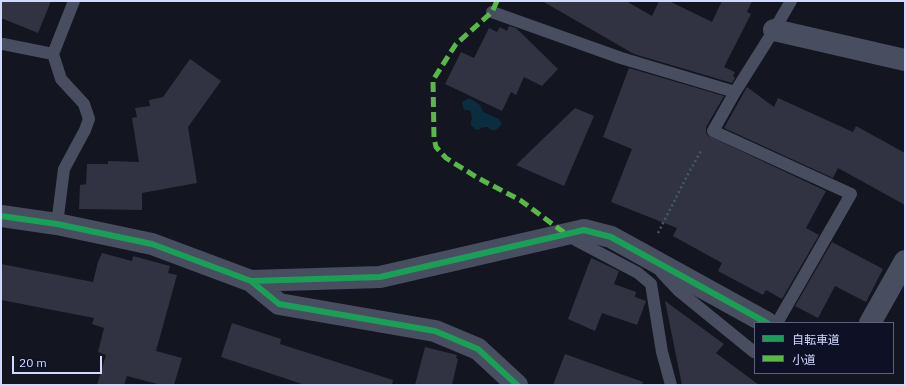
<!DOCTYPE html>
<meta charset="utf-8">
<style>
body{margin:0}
#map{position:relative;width:906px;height:386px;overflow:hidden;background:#131520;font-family:"IBM Plex Sans","Noto Sans JP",sans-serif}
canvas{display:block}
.frame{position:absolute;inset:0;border:2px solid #d2d9ff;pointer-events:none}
.legend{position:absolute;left:754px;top:322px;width:140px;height:52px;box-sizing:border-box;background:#0e1125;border:1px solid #5c617c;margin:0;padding:5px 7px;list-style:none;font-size:12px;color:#d2d9ff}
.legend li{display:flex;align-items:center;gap:8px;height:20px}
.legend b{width:20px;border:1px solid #5c617c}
.scale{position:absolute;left:12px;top:356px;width:90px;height:18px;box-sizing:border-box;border:2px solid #d2d9ff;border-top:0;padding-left:5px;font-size:12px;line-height:14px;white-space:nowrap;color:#d2d9ff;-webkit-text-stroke:3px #0e1125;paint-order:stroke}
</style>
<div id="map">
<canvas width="906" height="386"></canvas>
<div class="frame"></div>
<ul class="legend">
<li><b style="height:5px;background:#1a9f57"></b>自転車道</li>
<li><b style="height:5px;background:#58b947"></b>小道</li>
</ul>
<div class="scale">20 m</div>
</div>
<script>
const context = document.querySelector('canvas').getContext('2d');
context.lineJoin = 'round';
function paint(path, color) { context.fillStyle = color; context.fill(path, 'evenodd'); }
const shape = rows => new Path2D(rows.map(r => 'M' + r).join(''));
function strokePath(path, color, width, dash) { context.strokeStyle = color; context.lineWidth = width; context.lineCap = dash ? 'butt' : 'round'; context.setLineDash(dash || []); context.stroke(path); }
paint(shape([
 [467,99,471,99,480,105,483,112,499,119,501,122,501,125,496,130,491,130,488,127,481,128,478,130,475,129,471,125,471,121,472,119,471,112,468,110,465,110,463,107,462,102]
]), '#0a2d40');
paint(shape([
 [1,1,51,1,38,33,1,18],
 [542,1,626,1,652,16,659,1,669,1,712,22,722,1,752,1,747,12,751,14,724,67,735,72,733,76,735,78,732,83,634,54],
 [509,26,516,28,558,69,542,86,524,77,516,95,511,92,502,111,445,84,461,52,474,58,489,28,497,32,500,27,507,31],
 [190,59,221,81,188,127,197,183,142,193,142,210,79,209,80,185,86,184,87,164,108,164,108,161,139,162,132,118,137,117,135,108,150,106,149,100,163,97],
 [629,68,724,96,706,127,706,132,707,135,826,191,806,228,819,235,782,299,766,290,763,295,718,271,722,263,673,236,677,228,611,202,632,149,603,137],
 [747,87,774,107,778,98,853,132,856,126,905,153,905,205,838,168,833,178,724,128],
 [575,108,594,116,564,186,516,165],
 [832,242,883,269,866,302,835,286,818,318,795,306],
 [102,253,132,261,133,256,170,266,168,273,177,275,156,351,182,358,174,385,161,385,127,376,124,385,97,385,106,355,98,352,104,328,92,324,94,318,1,300,1,264,93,282,98,262],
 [591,258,619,271,614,284,636,292,635,297,646,301,637,325,602,313,595,331,568,319],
 [665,301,724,344,716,353,759,385,682,385],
 [232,323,281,339,280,344,393,380,392,385,305,385,221,357],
 [425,347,457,355,456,358,458,359,452,385,415,385],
 [565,354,643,382,642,385,553,385]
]), '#313342');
strokePath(shape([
 [658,233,687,176,702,149]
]), '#455a60', 2.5, [2, 3]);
strokePath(shape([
 [492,12,621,58,735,92],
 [3,44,53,54],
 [57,224,64,169,85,130,89,119,84,104,61,79,53,54,74,1],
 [566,235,638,273,651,284,662,352,671,385],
 [661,272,679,291,754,352],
 [777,323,851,194,713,131,735,92,774,30,791,1]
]), '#484d60', 12);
strokePath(shape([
 [774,30,905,60],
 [1,216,57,224,152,244,251,281,279,304,435,331,478,349,517,385],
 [251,281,380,277,584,230,611,237,767,323],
 [870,323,905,261]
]), '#484d60', 22);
strokePath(shape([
 [497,1,492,12,456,44,433,80,434,138,436,147,446,158,478,178,520,200,566,234]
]), '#58b947', 5, [10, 5]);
strokePath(shape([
 [1,216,57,224,152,244,251,281,279,304,435,331,478,349,517,385],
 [251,281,380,277,584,230,611,237,767,323]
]), '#1a9f57', 6);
</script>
